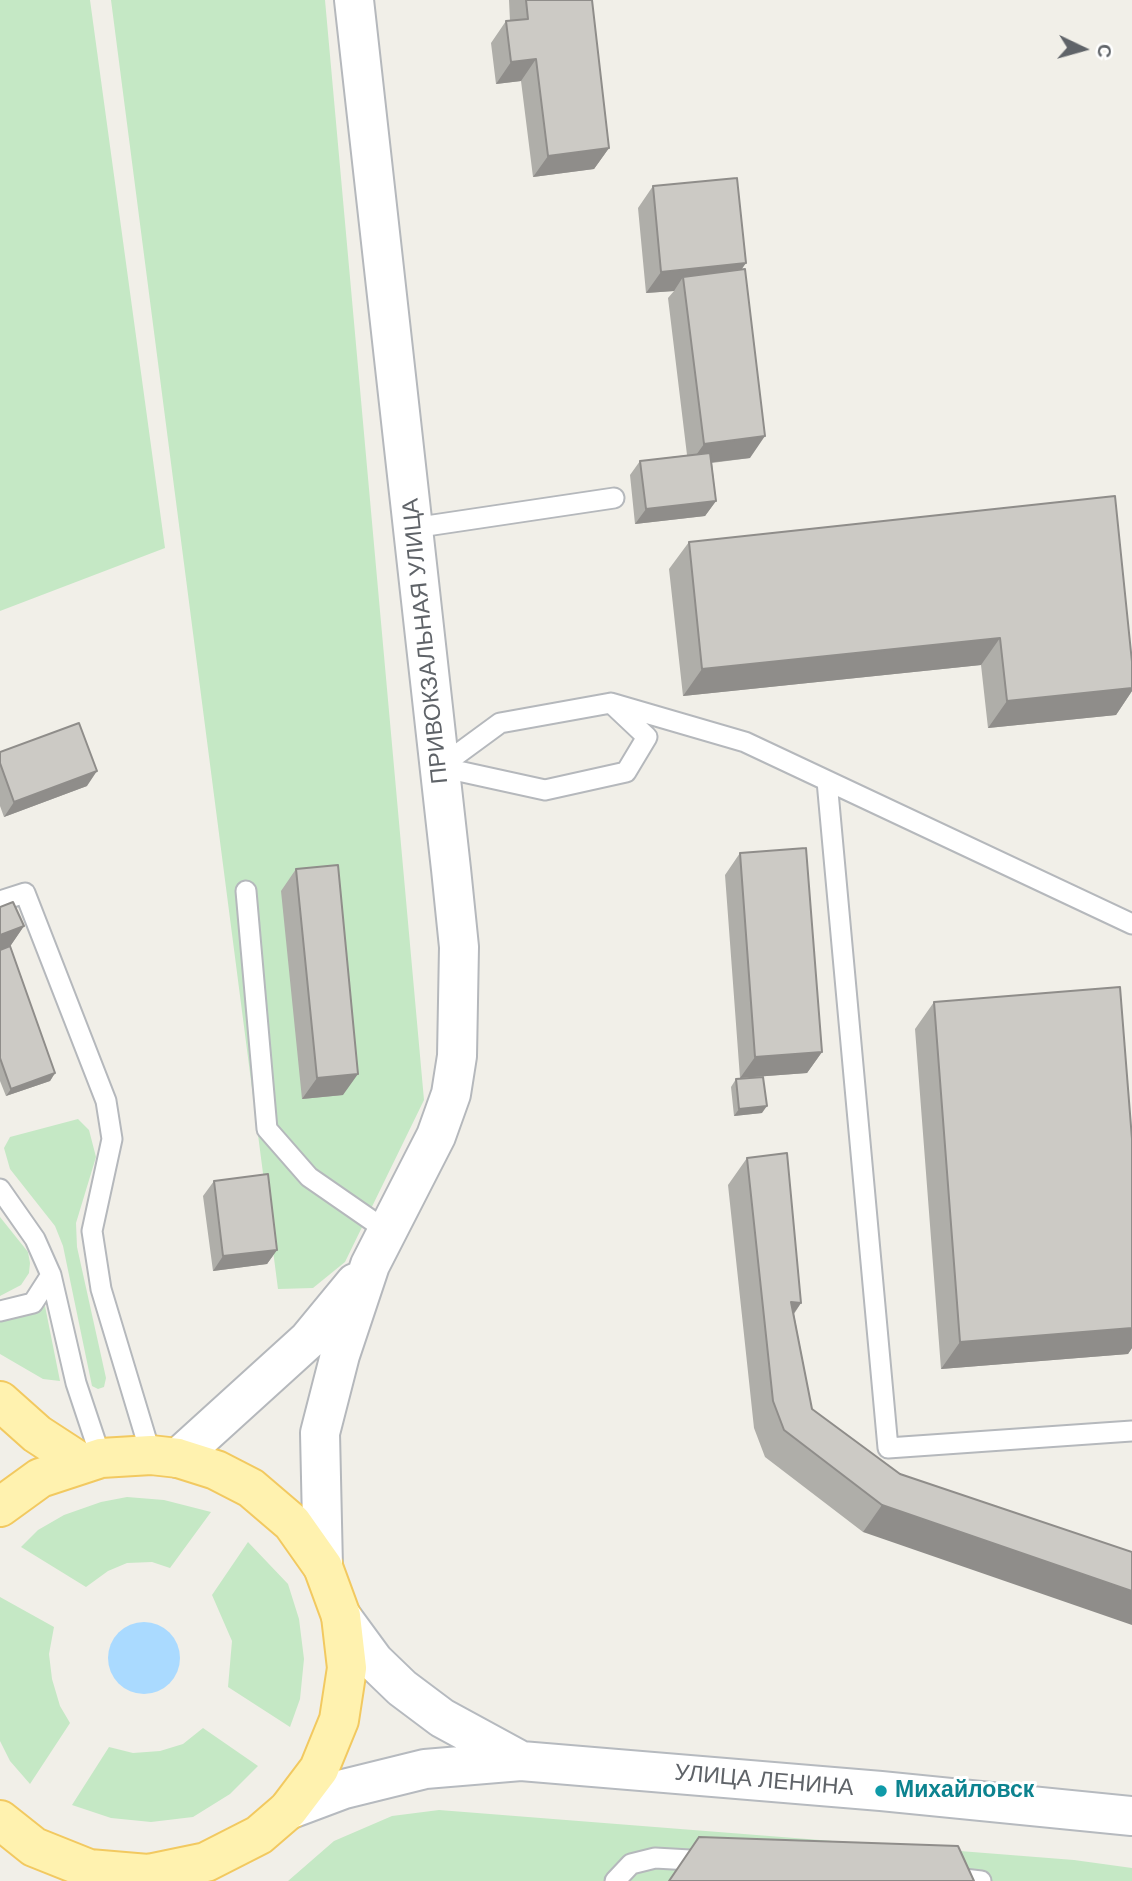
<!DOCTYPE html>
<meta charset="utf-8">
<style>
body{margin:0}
#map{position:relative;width:1132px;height:1881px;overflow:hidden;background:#f1efe8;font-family:Arial,sans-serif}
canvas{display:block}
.north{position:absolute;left:1048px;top:14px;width:70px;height:70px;-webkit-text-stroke:5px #fff;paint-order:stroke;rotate:95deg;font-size:19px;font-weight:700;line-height:28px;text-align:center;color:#5f6368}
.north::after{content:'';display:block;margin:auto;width:24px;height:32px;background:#5f6368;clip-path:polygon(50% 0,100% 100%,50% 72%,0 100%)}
</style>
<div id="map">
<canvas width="1132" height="1881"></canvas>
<div class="north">С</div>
</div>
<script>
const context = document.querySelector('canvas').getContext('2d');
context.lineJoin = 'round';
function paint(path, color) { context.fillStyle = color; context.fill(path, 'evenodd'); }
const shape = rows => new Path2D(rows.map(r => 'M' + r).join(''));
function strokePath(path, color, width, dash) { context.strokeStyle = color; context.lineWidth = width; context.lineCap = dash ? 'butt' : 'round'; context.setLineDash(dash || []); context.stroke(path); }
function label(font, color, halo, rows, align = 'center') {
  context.font = font + ' Arial,sans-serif'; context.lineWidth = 6; context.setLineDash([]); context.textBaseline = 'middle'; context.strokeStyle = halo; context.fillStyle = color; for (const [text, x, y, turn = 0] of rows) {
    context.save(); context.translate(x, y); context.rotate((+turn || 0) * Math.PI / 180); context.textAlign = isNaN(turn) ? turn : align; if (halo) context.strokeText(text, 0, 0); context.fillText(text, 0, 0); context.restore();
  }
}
paint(shape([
 [0,0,90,0,165,548,0,611],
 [111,0,325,0,424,1100,345,1262,313,1288,278,1289],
 [78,1119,89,1130,96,1157,76,1223,77,1247,106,1378,104,1387,98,1389,92,1386,63,1246,55,1226,10,1169,4,1148,10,1137],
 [0,1217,28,1252,30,1263,29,1273,21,1285,0,1296],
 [45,1306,60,1381,43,1379,0,1354,0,1322],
 [127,1497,164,1500,211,1512,170,1568,152,1562,127,1563,108,1571,86,1587,21,1547,38,1530,64,1515,101,1502],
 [248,1542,288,1584,299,1619,304,1659,300,1699,290,1727,228,1687,232,1641,212,1595],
 [0,1597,54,1627,49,1654,52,1679,60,1706,70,1723,30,1784,10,1761,0,1741],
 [203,1728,258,1766,230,1794,193,1817,151,1822,111,1818,72,1805,109,1747,133,1753,160,1751,183,1744],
 [439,1810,1074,1860,1132,1868,1132,1881,288,1881,334,1841,392,1816]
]), '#c5e8c5');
paint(shape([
 '108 1658a36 36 0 1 1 72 0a36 36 0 1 1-72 0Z'
]), '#aadaff');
const lane = shape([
 [413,528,614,498],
 [611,703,647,737,626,772,545,790,440,767,500,723,611,703,745,742,1132,924],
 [827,781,888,1448,1132,1431],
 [246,891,267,1129,309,1177,387,1231],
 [0,901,25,893,106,1101,112,1139,92,1231,101,1289,151,1455],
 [0,1189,35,1239,51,1275,76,1383,101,1458],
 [0,1311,33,1303,51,1275],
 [947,1877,981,1881],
 [615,1881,631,1864,655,1858,708,1861]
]);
const street = shape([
 [178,1458,308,1340,355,1283],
 [323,1567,320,1433,340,1355,370,1265,436,1136,451,1094,457,1056,459,947,451,869,354,0]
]);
const secondary = shape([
 [341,1616,374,1661,402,1688,442,1718,521,1761],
 [288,1810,344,1789,425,1769,521,1761,881,1791,1132,1816]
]);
const primary = shape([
 [0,1401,37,1434,80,1462],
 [0,1507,40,1478,101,1458,151,1455,178,1458,216,1470,251,1488,292,1523,323,1567,341,1616,347,1668,339,1720,319,1769,288,1810,259,1835,206,1862,148,1874,89,1869,34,1847,0,1820]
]);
strokePath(lane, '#b5b8bc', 23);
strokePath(street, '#b5b8bc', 42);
strokePath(secondary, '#b6babf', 42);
strokePath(primary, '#f2c960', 42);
strokePath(lane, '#fff', 19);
strokePath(street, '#fff', 38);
strokePath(secondary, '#fff', 38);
strokePath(primary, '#fff2af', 38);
paint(shape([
 [509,0,592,0,609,148,594,169,533,177,521,81,496,84,491,43,506,21,510,21],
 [653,186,742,269,750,458,712,463,716,501,705,516,635,524,630,475,640,461,687,455,668,298,674,291,646,293,638,208],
 [689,542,1132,662,1132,691,1116,715,988,728,981,665,683,696,669,569],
 [0,752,87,786,4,817,0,806],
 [740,853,822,1052,807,1073,740,1078,725,875],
 [296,869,343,1095,302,1099,281,891],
 [0,907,24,926,10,946,55,1073,50,1081,6,1096,0,1081],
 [934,1002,1132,1139,1132,1348,1128,1354,941,1369,915,1029],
 [736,1079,762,1113,734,1116,731,1087],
 [747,1158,801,1303,794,1314,812,1409,900,1474,1132,1552,863,1532,765,1457,754,1428,728,1185],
 [214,1181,277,1250,267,1264,213,1271,203,1196]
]), '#afaea9');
paint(shape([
 [536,59,521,81,496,84,511,62],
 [609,148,594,169,533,177,548,156],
 [746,263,731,285,683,277,674,291,646,293,661,272],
 [765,436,750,458,689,465,704,444],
 [716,501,705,516,635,524,646,509],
 [1000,638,981,665,683,696,702,669],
 [1132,688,1132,691,1116,715,988,728,1007,701],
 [97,771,87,786,4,817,14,802],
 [24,926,5,954,0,955,0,935],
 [822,1052,807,1073,740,1078,755,1057],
 [55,1073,50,1081,6,1096,11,1089],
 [358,1074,343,1095,302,1099,317,1078],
 [767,1106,762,1113,734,1116,739,1109],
 [277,1250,267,1264,213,1271,223,1256],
 [791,1302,801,1303,782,1330],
 [1132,1328,1132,1348,1128,1354,941,1369,960,1342],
 [882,1505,1132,1591,1132,1625,863,1532]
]), '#8f8d8a');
const building = shape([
 [526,0,592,0,609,148,548,156,536,59,511,62,506,21,528,19,526,0],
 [737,178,746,263,661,272,653,186,737,178],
 [745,269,765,436,704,444,683,277,745,269],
 [710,453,716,501,646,509,640,461,710,453],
 [1115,496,1132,662,1132,688,1007,701,1000,638,702,669,689,542,1115,496],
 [79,723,97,771,14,802,0,763,0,752,79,723],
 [806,848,822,1052,755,1057,740,853,806,848],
 [338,865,358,1074,317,1078,296,869,338,865],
 [13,902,24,926,0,935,0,907,13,902],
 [10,946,55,1073,11,1089,0,1058,0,950,10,946],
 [1120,987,1132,1139,1132,1328,960,1342,934,1002,1120,987],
 [763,1077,767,1106,739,1109,736,1079,763,1077],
 [787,1153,801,1303,791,1302,812,1409,900,1474,1132,1552,1132,1591,882,1505,784,1430,773,1401,747,1158,787,1153],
 [268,1174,277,1250,223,1256,214,1181,268,1174],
 [699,1837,958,1846,974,1881,669,1881,699,1837]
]);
paint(building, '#cccac5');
strokePath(building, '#8f8d8a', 2);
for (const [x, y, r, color] of [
 [881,1791,7,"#0f9aa8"]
]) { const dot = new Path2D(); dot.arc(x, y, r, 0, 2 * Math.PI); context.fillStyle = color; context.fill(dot); strokePath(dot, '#fff', 2.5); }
label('23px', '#5f6368', '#fff', [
 ["ПРИВОКЗАЛЬНАЯ УЛИЦА",426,641,-96],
 ["УЛИЦА ЛЕНИНА",764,1781,5]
]);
label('bold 23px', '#0d838f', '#fff', [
 ["Михайловск",895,1791]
], 'left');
</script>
